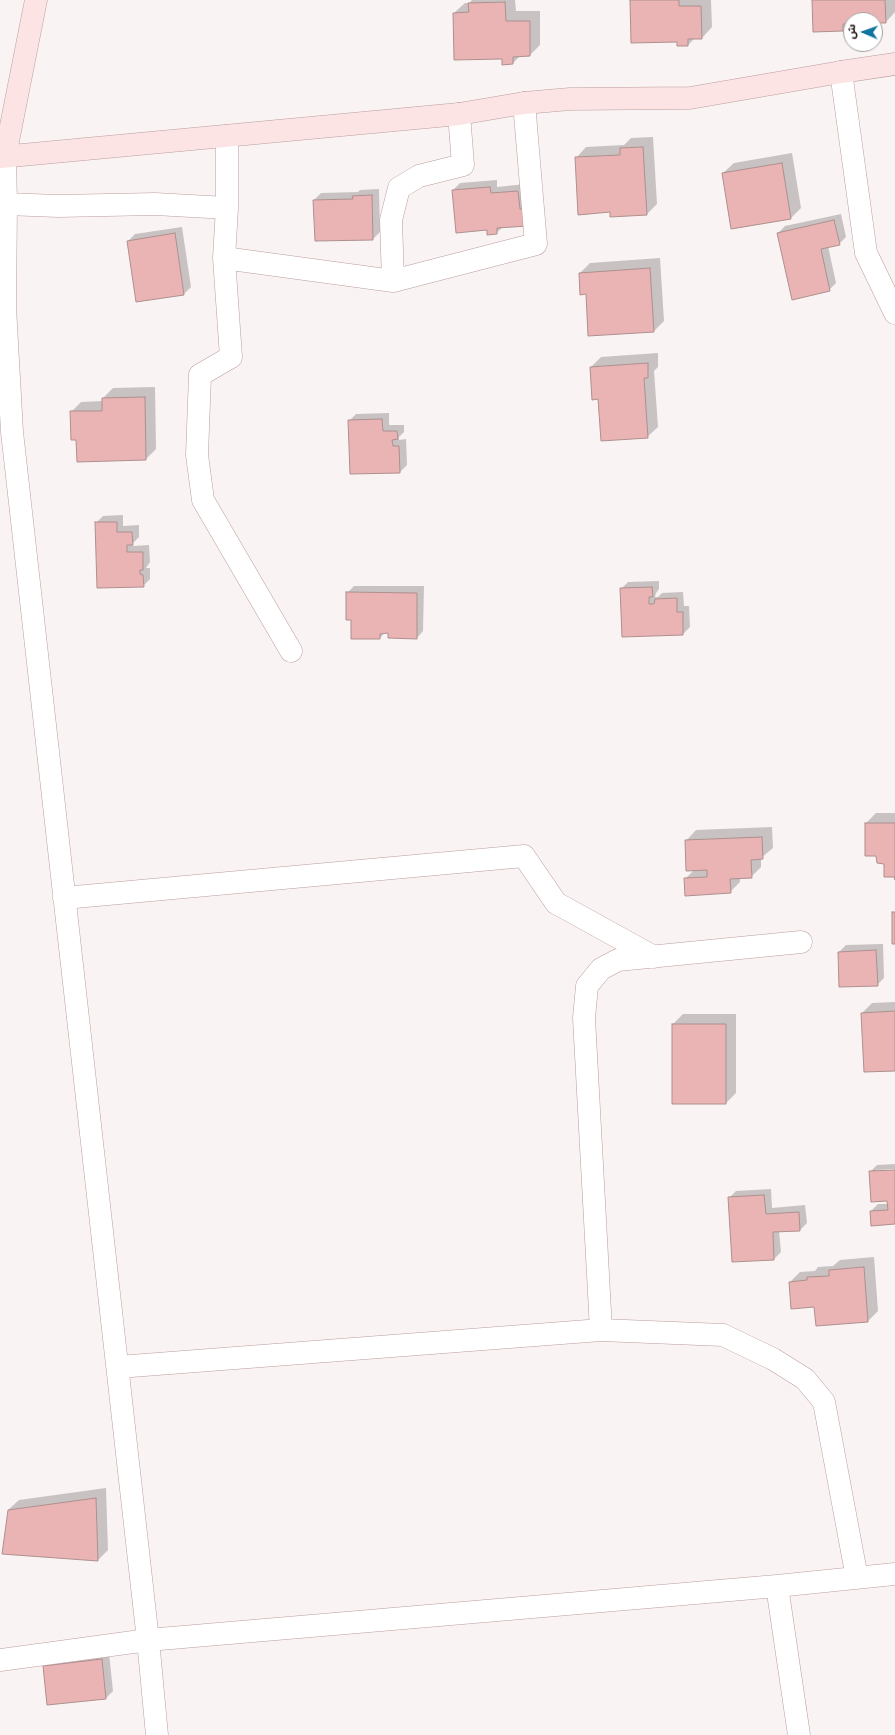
<!DOCTYPE html>
<meta charset="utf-8">
<style>
body{margin:0}
#map{position:relative;width:895px;height:1735px;overflow:hidden;background:#faf3f3;font-family:"Nunito Sans","Noto Sans Arabic",sans-serif}
canvas{display:block}
.north{position:absolute;left:843px;top:12px;width:40px;height:40px;box-sizing:border-box;background:#fff;border:1px solid #a4a0a0;border-radius:50%;rotate:272deg;font-size:11px;font-weight:700;line-height:16px;text-align:center;color:#1c1111}
.north::after{content:'';display:block;margin:auto;width:14px;height:18px;background:#1175a2;clip-path:polygon(50% 0,100% 100%,50% 72%,0 100%)}
</style>
<div id="map">
<canvas width="895" height="1735"></canvas>
<div class="north">ش</div>
</div>
<script>
const context = document.querySelector('canvas').getContext('2d');
context.lineJoin = 'round';
function paint(path, color) { context.fillStyle = color; context.fill(path, 'evenodd'); }
const shape = rows => new Path2D(rows.map(r => 'M' + r).join(''));
function strokePath(path, color, width, dash) { context.strokeStyle = color; context.lineWidth = width; context.lineCap = dash ? 'butt' : 'round'; context.setLineDash(dash || []); context.stroke(path); }
paint(shape([
 [472,0,515,0,516,11,540,11,540,45,530,55,520,56,513,63,503,58,454,13,465,3,469,3],
 [631,0,711,0,712,27,702,38,695,38,688,45,678,40],
 [813,0,895,0,895,12,886,22,851,20,851,23,842,30],
 [653,137,657,204,647,214,611,216,611,211,576,158,586,147,624,145,631,138],
 [792,153,801,208,791,218,732,228,723,173,734,163],
 [497,180,497,187,525,184,533,202,496,233,488,229,453,190,460,183],
 [379,189,380,232,373,239,316,240,314,200,321,193,358,192,360,190],
 [841,214,846,237,839,244,828,246,836,283,829,290,778,233,785,226],
 [182,227,191,287,184,294,128,241,135,234],
 [660,258,664,321,654,331,586,293,580,273,590,263],
 [658,353,658,367,654,371,658,427,647,437,591,367,601,357],
 [155,387,156,449,146,459,77,439,71,412,81,402,103,401,103,398,113,388],
 [389,413,389,425,404,425,404,432,399,437,399,440,406,439,407,465,400,472,350,420,356,414],
 [123,515,123,526,139,525,139,537,133,543,133,546,149,545,150,562,146,568,150,568,150,579,143,586,96,523,103,516],
 [659,581,659,589,656,593,655,597,658,597,662,593,683,592,684,606,689,606,690,627,683,634,621,589,628,582],
 [354,586,424,586,423,631,417,638,385,632,380,638,352,619,347,593],
 [876,813,895,813,895,876,877,855,866,855,866,823],
 [772,827,773,848,761,858,761,867,751,877,740,878,740,882,730,892,685,879,694,870,686,841,696,830],
 [883,944,884,978,877,985,839,952,846,945],
 [895,1002,895,1070,862,1013,872,1003],
 [683,1014,736,1014,736,1093,726,1103,673,1024],
 [895,1164,895,1169,876,1170,876,1172,895,1171,895,1223,871,1211,878,1204,889,1204,870,1172,877,1165],
 [771,1189,772,1208,805,1205,807,1223,800,1230,779,1231,781,1252,774,1259,729,1198,736,1191],
 [874,1257,878,1311,868,1321,815,1306,790,1282,800,1272,815,1271,818,1267,833,1266,840,1260],
 [106,1488,108,1550,98,1560,8,1510,19,1500],
 [109,1653,113,1691,106,1698,44,1666,51,1659]
]), '#0003');
const building = shape([
 [630,0,679,0,679,6,701,6,702,39,688,39,688,46,677,46,677,42,631,43,630,0],
 [812,0,885,0,886,23,875,23,875,20,851,20,851,24,843,24,843,31,813,32,812,0],
 [505,2,506,21,530,21,530,56,513,57,513,64,502,65,502,59,454,60,453,13,469,12,468,3,505,2],
 [643,147,647,215,610,217,610,212,578,215,575,157,620,155,620,148,643,147],
 [782,163,791,219,731,229,722,173,782,163],
 [490,187,491,193,518,191,520,209,526,209,527,226,497,228,497,234,487,235,487,230,456,233,452,190,490,187],
 [372,195,373,240,315,241,313,200,353,199,352,196,372,195],
 [834,220,840,245,821,249,830,291,792,300,777,233,834,220],
 [175,233,184,295,136,302,127,241,175,233],
 [650,268,654,332,588,336,586,294,580,295,579,273,650,268],
 [648,363,648,378,644,378,648,438,601,441,598,399,592,400,590,367,648,363],
 [145,397,146,460,77,462,76,440,71,440,70,411,102,411,102,398,145,397],
 [382,419,383,431,397,431,398,439,392,440,393,446,399,446,400,473,350,474,348,420,382,419],
 [95,522,117,522,117,532,132,532,133,545,127,545,127,552,143,552,143,570,140,570,140,574,143,575,144,587,97,588,95,522],
 [652,587,653,597,649,597,649,604,654,604,655,599,677,598,677,612,683,612,683,635,622,637,620,588,652,587],
 [346,592,417,593,417,639,388,638,388,633,380,634,380,639,351,639,351,620,346,620,346,592],
 [865,823,895,823,895,880,894,877,884,877,884,864,877,863,876,856,865,856,865,823],
 [762,837,763,859,751,860,752,878,730,879,731,893,685,896,684,878,707,877,707,870,686,871,685,840,762,837],
 [892,912,895,912,895,944,892,944,892,912],
 [876,950,878,986,839,987,838,952,876,950],
 [895,1011,895,1071,864,1072,861,1013,895,1011],
 [672,1024,726,1024,726,1104,672,1104,672,1024],
 [895,1170,895,1224,871,1226,870,1211,888,1210,887,1201,871,1202,869,1171,895,1170],
 [764,1195,766,1214,799,1212,800,1231,773,1232,774,1260,732,1262,728,1197,764,1195],
 [864,1267,868,1322,816,1326,814,1307,791,1309,789,1282,807,1280,807,1277,829,1276,829,1270,864,1267],
 [96,1498,98,1561,2,1554,8,1510,96,1498],
 [102,1659,106,1699,47,1705,43,1666,102,1659]
]);
paint(building, '#ebb4b4');
strokePath(building, '#ad8f8e', 1);
const street = shape([
 [841,72,866,253,895,313],
 [459,114,463,165,419,176,399,188,391,220,393,281,536,244,524,103],
 [227,136,227,208,224,258,393,281],
 [5,156,6,204,5,307,12,432,148,1640,157,1735],
 [6,204,58,206,155,204,227,208],
 [224,258,231,357,200,375,197,455,203,500,291,651],
 [64,898,524,856,556,903,654,957],
 [601,1330,584,1018,587,986,601,969,618,960,801,942],
 [118,1367,601,1330,723,1335,773,1359,805,1379,824,1402,857,1578],
 [777,1586,799,1735],
 [0,1660,148,1640,777,1586,895,1574]
]);
const secondary = shape([
 [5,156,36,0],
 [0,157,459,114,524,103,570,99,690,98,841,72,895,64]
]);
strokePath(street, '#bc9d9d', 23);
strokePath(secondary, '#bc9d9d', 23);
strokePath(street, '#fff', 22);
strokePath(secondary, '#fce4e4', 22);
</script>
